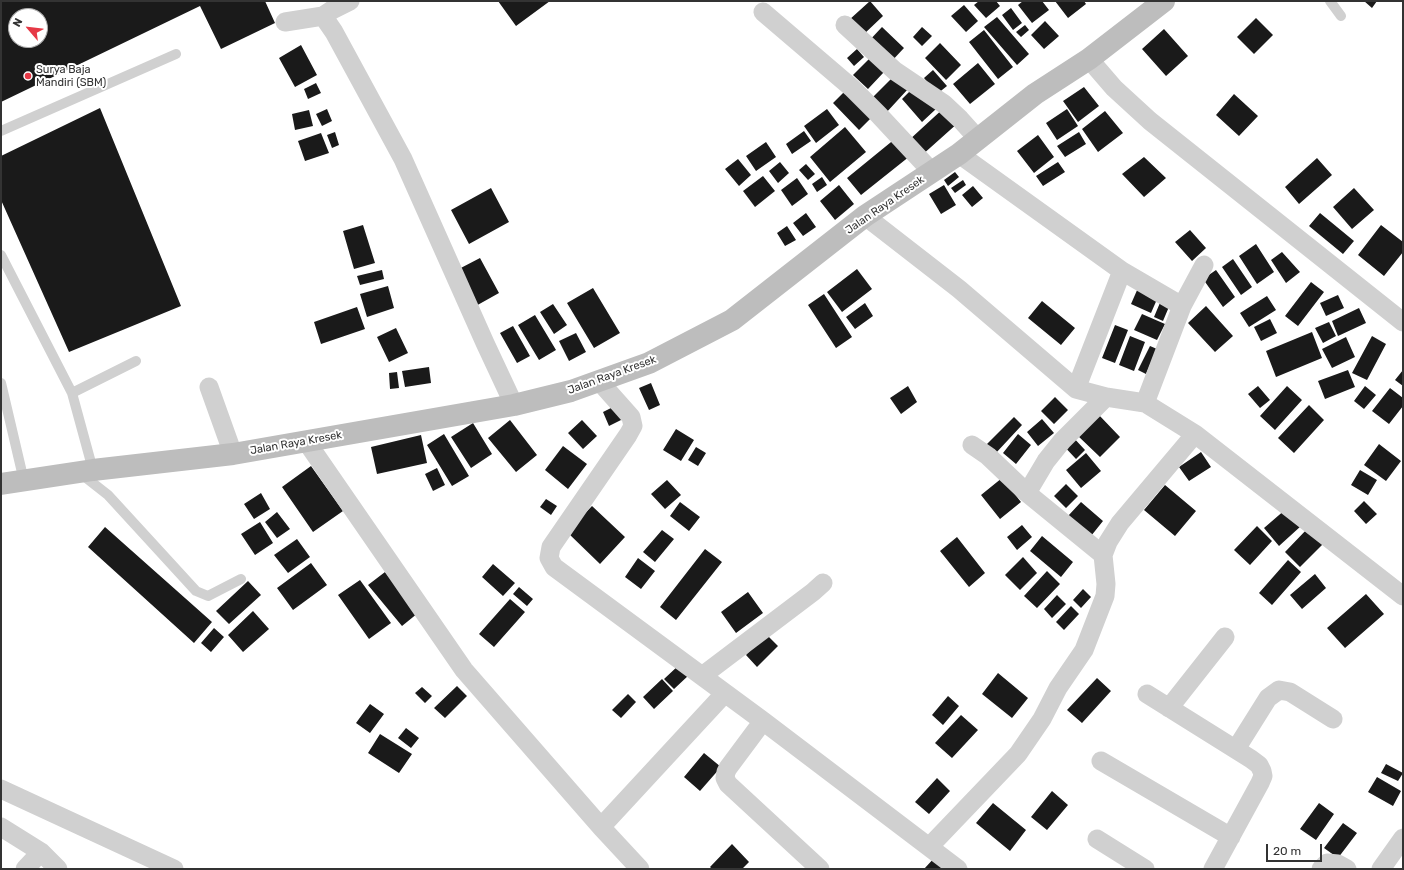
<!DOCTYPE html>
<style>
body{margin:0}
#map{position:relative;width:1404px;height:870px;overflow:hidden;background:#fff;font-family:Rubik,sans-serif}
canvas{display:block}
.frame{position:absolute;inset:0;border:2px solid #333;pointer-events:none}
.north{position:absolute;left:8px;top:8px;width:40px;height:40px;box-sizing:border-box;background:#fff;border:1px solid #adadad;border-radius:50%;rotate:298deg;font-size:11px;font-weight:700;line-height:16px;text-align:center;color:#333}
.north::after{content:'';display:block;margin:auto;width:14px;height:18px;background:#e63946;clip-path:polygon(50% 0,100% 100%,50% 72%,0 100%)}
.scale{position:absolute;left:1266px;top:844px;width:56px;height:18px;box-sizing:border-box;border:2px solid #333;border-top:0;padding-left:5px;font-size:12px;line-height:14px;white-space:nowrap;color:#333;-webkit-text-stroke:3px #fff;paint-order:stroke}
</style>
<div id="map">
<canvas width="1404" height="870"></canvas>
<div class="frame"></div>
<div class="north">N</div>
<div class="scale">20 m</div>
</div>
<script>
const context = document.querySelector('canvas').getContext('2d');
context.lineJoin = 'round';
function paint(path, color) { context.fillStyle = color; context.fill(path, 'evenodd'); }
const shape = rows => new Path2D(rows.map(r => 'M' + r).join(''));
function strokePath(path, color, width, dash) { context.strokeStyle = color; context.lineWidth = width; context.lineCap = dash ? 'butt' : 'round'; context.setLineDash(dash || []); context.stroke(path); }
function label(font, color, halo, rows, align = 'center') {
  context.font = font + ' Rubik,sans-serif'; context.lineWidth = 4; context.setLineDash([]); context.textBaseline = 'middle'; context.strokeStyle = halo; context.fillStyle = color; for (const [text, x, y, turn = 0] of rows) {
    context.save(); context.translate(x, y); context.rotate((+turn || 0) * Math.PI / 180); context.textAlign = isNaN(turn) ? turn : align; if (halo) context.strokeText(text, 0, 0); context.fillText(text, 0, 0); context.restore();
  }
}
paint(shape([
 [1,1,265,1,275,23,221,49,200,6,1,102],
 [16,16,40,16,40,40,16,40],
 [498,1,550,1,516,26],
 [870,1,883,16,863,35,849,20],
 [979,1,996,1,1000,6,986,18,974,5],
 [1023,1,1042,1,1049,10,1032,23,1018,5],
 [1055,1,1084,1,1086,4,1068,18],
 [1364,1,1377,1,1372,8],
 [964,5,978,21,966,32,951,16],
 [1011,8,1022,23,1013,30,1002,15],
 [997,17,1029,54,1017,65,984,27],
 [1256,18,1273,35,1254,54,1237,37],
 [1045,21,1059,36,1044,49,1031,35],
 [1025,25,1029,30,1021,37,1016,32],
 [882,27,904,48,889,64,867,43],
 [922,27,932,36,922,46,913,37],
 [1164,29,1188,56,1166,76,1142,49],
 [984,30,1013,67,998,79,969,42],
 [940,43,961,65,946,80,925,58],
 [301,45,317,75,295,87,279,58],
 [857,49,864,57,854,66,847,58],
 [870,58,884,72,868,89,853,75],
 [978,63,995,84,970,104,953,84],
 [933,70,947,86,937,94,924,78],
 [894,76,908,89,885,114,870,100],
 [316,83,321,93,308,99,304,89],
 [915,86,936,109,922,122,902,99],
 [1084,87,1099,106,1078,122,1063,101],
 [848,88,874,115,859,130,833,103],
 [1234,94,1258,116,1239,136,1216,115],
 [945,107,959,122,921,156,908,141],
 [100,108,181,306,69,352,1,200,1,156],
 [327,109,332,121,322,126,316,114],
 [827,109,839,125,816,143,804,126],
 [1067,109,1078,126,1057,140,1046,123],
 [309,110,313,126,295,130,292,114],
 [1105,111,1123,133,1098,152,1082,129],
 [845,127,866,152,830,182,810,157],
 [804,131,811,141,792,154,786,144],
 [335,132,339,145,332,148,327,135],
 [1079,132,1086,144,1065,157,1057,146],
 [321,133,329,153,305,161,298,141],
 [1038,135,1054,157,1034,173,1017,151],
 [896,138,910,156,861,195,847,178],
 [766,142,776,157,756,171,746,156],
 [1144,157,1166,178,1144,197,1122,174],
 [1317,158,1332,175,1299,204,1285,187],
 [738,159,751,175,739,186,725,169],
 [780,162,789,173,778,183,769,171],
 [1058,162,1065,172,1043,186,1036,176],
 [806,164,815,174,808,180,799,170],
 [955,172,959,177,948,186,944,180],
 [763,176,775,191,755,207,743,191],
 [822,177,827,185,817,192,812,184],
 [797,178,808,194,792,206,781,190],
 [963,180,966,185,955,193,951,188],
 [839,185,854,204,835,220,820,201],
 [944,185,956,205,941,214,929,194],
 [973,186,983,198,972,207,962,195],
 [491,188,509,222,469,244,451,210],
 [1354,188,1374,210,1352,229,1333,207],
 [806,213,816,227,803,236,793,223],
 [1320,213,1354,241,1343,254,1309,226],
 [363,225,375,263,354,269,343,231],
 [1381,225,1403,242,1403,252,1384,276,1358,255],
 [787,226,796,240,785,246,777,233],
 [1190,230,1206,248,1192,261,1175,242],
 [1256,244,1274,272,1257,284,1239,256],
 [1282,252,1300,272,1286,283,1271,260],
 [480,258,499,293,474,307,455,271],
 [1233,259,1252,287,1241,295,1222,267],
 [857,269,872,289,842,312,827,292],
 [382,270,384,279,360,285,357,276],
 [1216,270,1235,297,1223,307,1203,279],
 [1311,282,1324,292,1298,326,1285,316],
 [388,286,394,308,367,317,360,294],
 [593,288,620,333,594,348,567,303],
 [1138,288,1158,297,1151,313,1131,304],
 [824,294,852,337,836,348,808,305],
 [1338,295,1344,308,1326,316,1320,303],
 [1267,296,1276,310,1249,327,1240,313],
 [1162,298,1171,302,1163,321,1154,317],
 [1042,301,1075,328,1061,345,1028,318],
 [865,303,873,316,855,329,846,317],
 [553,304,567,325,554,334,540,312],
 [1206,306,1233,336,1215,352,1188,323],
 [357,307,365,329,321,344,314,322],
 [1359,308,1366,323,1338,336,1332,321],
 [1142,314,1165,324,1157,340,1134,330],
 [535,315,556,350,539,360,518,325],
 [1270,319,1277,333,1261,341,1254,327],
 [1329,322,1336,336,1323,343,1315,328],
 [1115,325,1128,330,1115,363,1102,358],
 [513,326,530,356,517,363,500,333],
 [396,328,408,353,389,362,377,337],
 [1312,332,1322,358,1276,377,1266,351],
 [576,333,586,352,569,361,559,341],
 [1130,336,1145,342,1134,371,1119,365],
 [1372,336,1386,344,1367,380,1352,373],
 [1346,337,1355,357,1332,368,1322,349],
 [1150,346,1157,349,1146,374,1138,370],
 [429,367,431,383,405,387,402,371],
 [1348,370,1355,387,1325,399,1318,381],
 [1403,370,1403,386,1395,380],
 [397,372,399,388,390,389,389,373],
 [651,383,660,405,649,410,639,388],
 [908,386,917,402,901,414,890,398],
 [1258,386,1270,400,1260,408,1248,394],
 [1287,386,1302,400,1275,430,1260,416],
 [1365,386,1376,395,1364,409,1354,401],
 [1390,388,1403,398,1403,406,1389,424,1372,411],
 [1055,397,1068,410,1054,424,1041,411],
 [617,405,623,419,609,426,603,412],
 [1309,405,1324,420,1294,453,1278,438],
 [1098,414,1120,437,1100,457,1077,435],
 [1014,417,1022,425,995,454,986,445],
 [1042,419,1054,433,1038,446,1027,432],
 [510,420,537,455,516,472,488,438],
 [582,420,597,436,583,449,568,433],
 [473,423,492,454,471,468,451,437],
 [676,429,694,440,681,461,663,450],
 [444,434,469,476,452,486,427,445],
 [1018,434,1031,445,1016,464,1003,453],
 [421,435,427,463,377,474,371,447],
 [1071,435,1085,450,1076,459,1061,443],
 [1379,444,1401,461,1386,481,1364,465],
 [563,446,587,464,568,489,545,470],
 [696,447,706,453,698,466,688,460],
 [1201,452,1211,467,1189,481,1179,467],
 [1086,453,1101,471,1081,488,1066,470],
 [311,466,343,511,313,532,282,487],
 [437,468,445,485,433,491,425,474],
 [1360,470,1377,480,1368,495,1351,485],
 [1002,478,1021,502,1000,519,981,495],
 [667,480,681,495,665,509,651,494],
 [1066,484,1078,496,1066,508,1054,496],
 [1165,485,1196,511,1175,536,1144,510],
 [261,493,270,509,254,519,244,504],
 [546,499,557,506,551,515,540,507],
 [1364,501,1377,514,1366,524,1354,511],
 [680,502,700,517,689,531,670,516],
 [1081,502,1103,521,1091,536,1068,516],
 [592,506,625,537,600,564,567,532],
 [1286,509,1301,526,1279,546,1264,528],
 [277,512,290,529,277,538,265,522],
 [260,522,273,543,255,555,241,534],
 [1022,525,1032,537,1017,550,1007,537],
 [1257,526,1272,541,1250,565,1234,550],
 [105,527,212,622,194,643,88,547],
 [1309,527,1325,542,1300,567,1285,552],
 [662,530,674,539,655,562,643,552],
 [1042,536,1073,562,1061,577,1030,551],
 [957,537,985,573,969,587,940,551],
 [297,539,310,557,288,573,274,555],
 [705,549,722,562,676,620,660,607],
 [1023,557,1037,573,1020,590,1005,575],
 [638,558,655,571,641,589,625,577],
 [1288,560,1301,572,1272,605,1259,593],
 [311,563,327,585,293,610,277,588],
 [493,564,515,583,503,596,482,577],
 [1047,571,1060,584,1037,608,1024,596],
 [385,572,418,613,402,626,368,585],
 [1315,574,1326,588,1302,609,1290,595],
 [360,580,391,623,369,639,338,595],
 [248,581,261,595,229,624,216,611],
 [519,587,533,599,527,606,513,594],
 [1083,589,1091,597,1081,608,1073,600],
 [748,592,763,613,736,633,721,612],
 [1366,594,1384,614,1345,648,1327,628],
 [1057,595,1066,604,1052,618,1044,609],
 [510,599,525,612,494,647,479,634],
 [1071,606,1079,614,1064,630,1056,622],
 [253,611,269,629,243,652,228,635],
 [214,628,224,637,211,652,201,643],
 [766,634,778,646,757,667,746,655],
 [679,665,689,675,674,689,664,679],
 [998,673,1028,698,1012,718,982,694],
 [1097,678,1111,691,1082,723,1067,710],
 [662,679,673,691,654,709,643,697],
 [457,686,467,696,445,718,434,708],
 [422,687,432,696,425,703,415,693],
 [628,694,636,702,621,718,612,710],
 [948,696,959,706,943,725,932,715],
 [370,704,384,714,370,733,356,723],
 [961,715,978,730,952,758,935,743],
 [406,728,419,738,411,748,398,738],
 [380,734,412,754,399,773,368,753],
 [704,753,721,767,700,791,684,777],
 [1386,764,1403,773,1398,781,1381,773],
 [1377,777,1401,791,1393,806,1368,792],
 [937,778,950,791,929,814,915,802],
 [1052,791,1068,805,1047,830,1031,817],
 [993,803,1026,830,1010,851,976,823],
 [1319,803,1334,814,1316,840,1300,829],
 [1343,823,1357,833,1338,858,1324,848],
 [732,844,749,862,742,869,712,869,710,867],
 [936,856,949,869,924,869]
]), '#1a1a1a');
strokePath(shape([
 [1330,1,1341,16],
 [1,131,176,54],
 [1,255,72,393,93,470],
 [1,383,24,481],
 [72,393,136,361],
 [80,473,108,495,196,591,208,596,241,579]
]), '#d0d0d0', 10);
strokePath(shape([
 [350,1,332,10,323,16,334,32,403,159,485,343,514,405],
 [763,12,852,88,878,114,932,172],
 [285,22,323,16],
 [845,25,895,71,944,104,960,119,978,139],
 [1089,59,1114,88,1150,121,1403,322],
 [959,154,1122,271,1182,306],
 [865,216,959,289,1076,389,1106,397,1145,403,1195,434,1120,523,1108,542,1103,555,1106,584,1105,596,1084,650,1058,688,1042,719,1018,754,929,847],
 [599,381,631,417,633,426,628,435,551,547,549,558,554,567,763,721,958,869],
 [209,387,233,454],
 [1076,389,1122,271],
 [1145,403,1182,306,1204,265],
 [1195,434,1403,596],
 [306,441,464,670,601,827,640,869],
 [972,445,988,456,1027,493,1103,555],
 [1027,493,1046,461,1062,441,1106,397],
 [702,676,813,592,823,583],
 [1147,694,1251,759,1259,765,1262,771,1263,776,1260,783,1213,869],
 [1169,708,1225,637],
 [763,721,728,768,726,772,725,778,728,784,820,869],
 [1236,749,1268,698,1279,690,1290,692,1333,719],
 [1101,761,1231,837],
 [1,789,174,869],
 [1,827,41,852,58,869],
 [601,827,725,693],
 [1097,839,1145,869],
 [25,869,41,852],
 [1321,869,1327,863,1338,864,1347,869],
 [1381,869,1403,838]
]), '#d0d0d0', 19);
strokePath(shape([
 [1,484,93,470,233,454,514,405,571,391,649,363,732,320,865,216,959,154,1035,94,1089,59,1164,1]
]), '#bdbdbd', 22);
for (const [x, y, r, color] of [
 [28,76,4,"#e63946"]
]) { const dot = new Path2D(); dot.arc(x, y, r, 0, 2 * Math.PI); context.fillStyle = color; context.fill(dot); strokePath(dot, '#fff', 1.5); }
label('11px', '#333', '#fff', [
 ["Surya Baja",36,70],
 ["Mandiri (SBM)",36,83]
], 'left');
label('11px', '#333', '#fff', [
 ["Jalan Raya Kresek",885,205,-35],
 ["Jalan Raya Kresek",612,375,-20],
 ["Jalan Raya Kresek",296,443,-10]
]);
</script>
